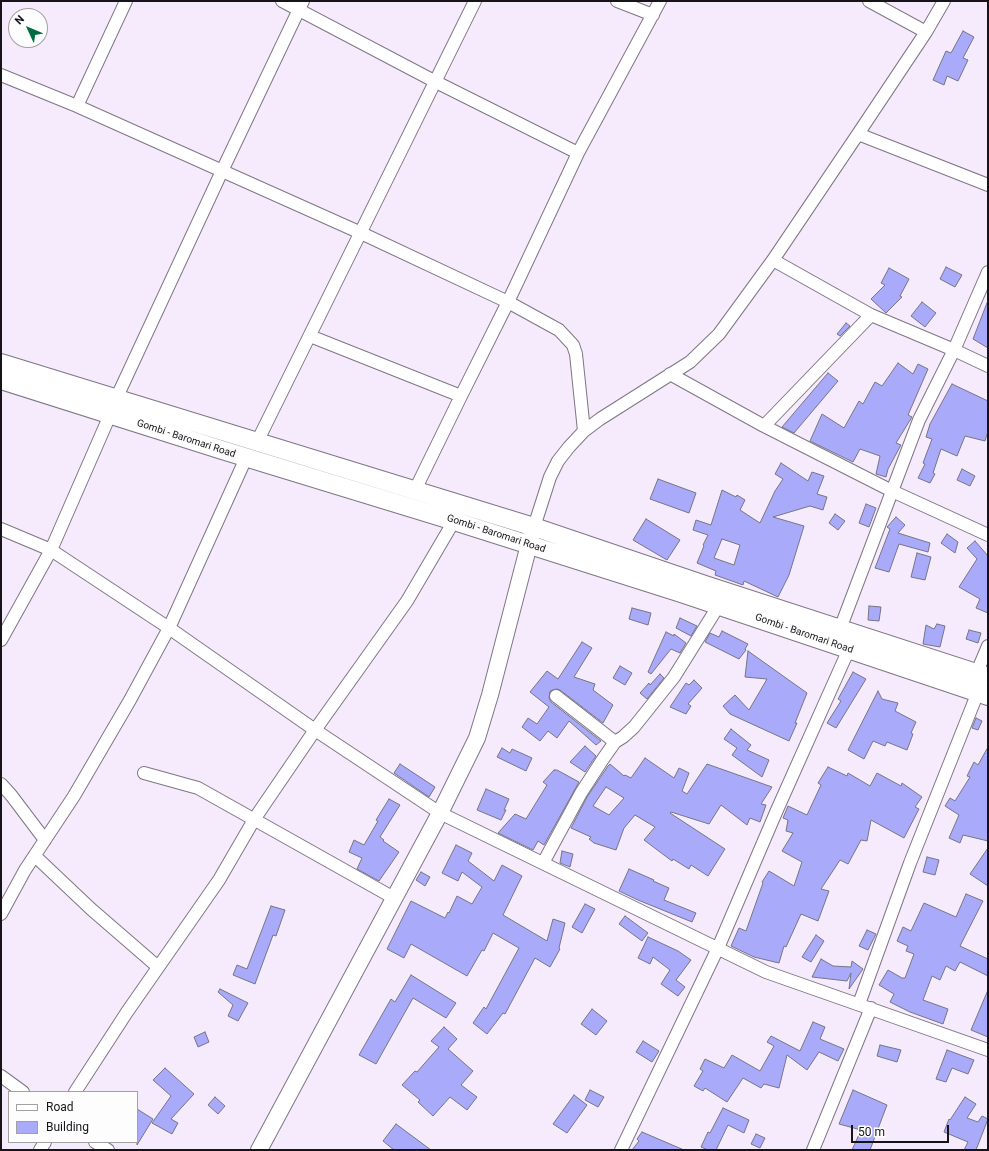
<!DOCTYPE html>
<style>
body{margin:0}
#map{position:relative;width:989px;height:1151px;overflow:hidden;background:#f6ebfc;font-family:Roboto,sans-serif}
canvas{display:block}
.frame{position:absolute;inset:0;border:2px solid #171419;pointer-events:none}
.legend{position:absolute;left:8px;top:1091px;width:130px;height:52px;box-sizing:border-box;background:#fdfdfd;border:1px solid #a1a0a2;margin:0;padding:5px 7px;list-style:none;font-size:12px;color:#171419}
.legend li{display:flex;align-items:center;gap:8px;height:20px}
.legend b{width:20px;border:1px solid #a1a0a2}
.north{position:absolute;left:8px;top:8px;width:40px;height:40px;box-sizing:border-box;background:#fdfdfd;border:1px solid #a1a0a2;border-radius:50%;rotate:314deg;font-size:11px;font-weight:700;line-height:16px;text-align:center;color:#171419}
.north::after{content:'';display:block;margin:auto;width:14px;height:18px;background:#026c43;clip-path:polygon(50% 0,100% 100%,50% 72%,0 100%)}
.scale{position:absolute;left:851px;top:1125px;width:98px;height:18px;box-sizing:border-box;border:2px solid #171419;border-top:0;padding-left:5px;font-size:12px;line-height:14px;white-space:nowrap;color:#171419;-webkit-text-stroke:3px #fdfdfd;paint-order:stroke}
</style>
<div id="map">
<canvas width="989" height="1151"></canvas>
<div class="frame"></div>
<ul class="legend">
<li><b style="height:5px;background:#fff"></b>Road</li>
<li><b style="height:11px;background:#a9aafa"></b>Building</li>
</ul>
<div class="north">N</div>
<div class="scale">50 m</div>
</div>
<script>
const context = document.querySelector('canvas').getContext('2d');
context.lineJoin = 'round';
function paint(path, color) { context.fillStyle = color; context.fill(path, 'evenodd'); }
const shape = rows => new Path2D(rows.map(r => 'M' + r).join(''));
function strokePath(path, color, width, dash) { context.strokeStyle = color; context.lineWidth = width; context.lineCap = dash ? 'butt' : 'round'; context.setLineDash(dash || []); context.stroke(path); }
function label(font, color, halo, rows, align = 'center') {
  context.font = font + ' Roboto,sans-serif'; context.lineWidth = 3; context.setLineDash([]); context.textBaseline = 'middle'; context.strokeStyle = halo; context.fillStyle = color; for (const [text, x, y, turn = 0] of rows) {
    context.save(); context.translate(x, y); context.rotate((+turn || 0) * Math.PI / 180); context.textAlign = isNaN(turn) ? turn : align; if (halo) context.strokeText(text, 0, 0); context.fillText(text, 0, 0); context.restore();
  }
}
const building = shape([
 [963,31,974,37,963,58,968,60,958,81,947,76,944,85,933,80,946,51,951,53,963,31],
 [946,267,962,275,955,287,940,279,946,267],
 [889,268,909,279,900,296,902,297,886,313,871,299,885,285,881,283,889,268],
 [922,302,936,313,925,327,911,316,922,302],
 [987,303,988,303,988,348,973,339,987,303],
 [846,323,850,326,840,336,837,334,846,323],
 [898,363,913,374,918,364,928,369,908,415,912,417,896,443,901,445,888,469,886,477,876,474,880,456,860,449,853,462,810,441,822,414,844,428,859,401,863,404,875,382,882,386,898,363],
 [828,373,838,381,794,433,782,427,828,373],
 [952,384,988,401,988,431,985,441,965,436,957,456,941,449,933,473,935,474,930,483,918,478,925,464,923,463,932,439,926,437,930,424,952,384],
 [781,463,808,481,812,472,824,476,817,494,827,497,823,510,810,506,773,517,804,526,789,575,778,597,744,581,743,585,715,575,716,571,697,563,704,546,703,545,708,535,693,530,696,520,711,525,722,490,736,497,737,495,745,500,740,510,760,523,775,491,783,479,775,474,781,463],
 [722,539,740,545,734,565,714,558,722,539],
 [962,469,975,476,970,486,957,480,962,469],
 [658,479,696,493,689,513,650,499,658,479],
 [866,504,876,508,869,527,859,523,866,504],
 [835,514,845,521,838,530,829,523,835,514],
 [896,517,905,525,898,533,930,543,928,552,899,544,889,572,875,568,890,529,887,527,896,517],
 [646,519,680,540,667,560,633,540,646,519],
 [947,534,958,542,955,553,941,543,947,534],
 [975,541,988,556,988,613,976,608,980,599,959,587,977,559,967,548,975,541],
 [917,553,931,557,925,580,911,577,917,553],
 [869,606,881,607,879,621,868,620,869,606],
 [632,608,651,613,648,625,629,619,632,608],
 [680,618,697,626,691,636,676,628,680,618],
 [937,624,945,626,940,647,923,644,926,625,934,629,937,624],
 [969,630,981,633,978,643,966,639,969,630],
 [722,631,748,644,745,649,746,650,739,659,705,642,710,633,719,637,722,631],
 [666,632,674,636,674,634,686,643,680,653,671,649,651,674,648,672,666,632],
 [582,642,592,648,574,677,595,684,593,690,613,705,603,723,560,690,557,689,550,691,549,698,551,702,601,741,596,745,569,721,557,738,548,731,540,741,522,727,528,718,537,724,549,707,530,692,547,671,558,679,582,642],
 [748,651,807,693,795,723,797,723,789,741,730,714,723,706,735,695,749,710,767,679,745,677,748,651],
 [620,666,632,673,625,685,613,678,620,666],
 [853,672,866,679,836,728,827,723,841,701,838,699,853,672],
 [660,674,664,678,647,699,640,693,649,683,650,685,660,674],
 [694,680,702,688,688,704,691,706,686,714,670,707,686,683,689,685,694,680],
 [878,691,882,699,898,703,895,711,916,722,911,733,913,734,907,750,887,742,885,746,873,741,864,759,848,750,878,691],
 [976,718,982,721,978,730,972,728,976,718],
 [731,729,751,745,747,750,769,760,762,777,732,755,737,748,724,739,731,729],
 [585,746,596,756,585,772,570,762,585,746],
 [988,747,988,841,963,835,960,843,949,838,959,815,945,806,950,798,955,801,970,777,967,776,974,762,978,765,988,747],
 [502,748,510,753,512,749,532,758,526,771,497,757,502,748],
 [645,758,674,778,679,768,689,773,682,791,687,794,707,764,772,787,761,804,766,805,760,822,750,818,747,825,721,805,709,824,671,812,670,813,725,849,708,876,691,865,689,869,673,859,672,861,644,840,655,827,635,815,624,828,616,850,594,843,589,839,591,837,571,828,587,797,608,766,610,764,624,776,625,775,631,778,645,758],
 [606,787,624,798,609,815,593,806,606,787],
 [400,764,435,787,429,797,394,773,400,764],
 [828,767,847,776,848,773,870,786,877,773,901,786,902,783,922,797,915,807,919,809,904,838,871,820,867,841,861,840,848,864,840,860,821,889,829,891,818,921,801,914,786,947,784,946,779,963,754,957,731,946,739,928,746,931,763,883,762,882,769,871,794,886,802,862,782,851,793,833,786,831,788,820,783,818,788,806,807,815,821,785,818,783,828,767],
 [554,770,557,770,579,782,544,845,538,841,533,850,498,833,515,814,526,819,547,785,543,782,554,770],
 [486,789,509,799,504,810,506,810,501,820,477,810,486,789],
 [389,799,400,805,380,837,384,840,383,841,399,852,379,881,357,869,362,858,349,852,354,840,364,845,378,821,376,820,389,799],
 [456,845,472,853,468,861,494,881,502,865,522,876,503,915,547,941,553,919,565,923,559,948,560,949,550,967,535,958,505,1014,503,1013,487,1034,473,1023,484,1007,486,1009,519,948,493,933,484,951,482,950,467,976,411,944,404,958,387,949,411,901,445,918,448,912,449,913,457,896,472,904,482,887,462,872,458,881,442,873,456,845],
 [988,848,988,886,970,874,988,848],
 [562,851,573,854,570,867,560,863,562,851],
 [927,857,939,860,935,875,923,872,927,857],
 [629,869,654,880,653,881,669,888,664,900,696,913,692,922,638,900,619,891,629,869],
 [421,872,430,877,425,886,416,880,421,872],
 [966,894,983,901,960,946,988,959,988,976,960,962,955,971,946,966,940,980,932,976,923,1000,948,1009,943,1024,910,1012,890,1002,894,994,879,985,888,970,902,978,905,978,914,954,906,951,908,946,897,941,903,927,911,931,924,903,956,917,966,894],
 [585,904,595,909,582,933,572,927,585,904],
 [271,906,285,910,276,936,273,935,255,984,233,975,237,965,247,969,271,906],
 [625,916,648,933,642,941,619,924,625,916],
 [867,930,876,934,868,950,859,946,867,930],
 [816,935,824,941,811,962,802,957,816,935],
 [648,937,678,951,691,960,676,980,685,987,678,996,661,984,670,970,653,957,650,964,638,958,648,937],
 [821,959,833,966,851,967,852,961,863,969,849,989,851,973,847,981,812,977,821,959],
 [411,975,456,1003,446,1018,413,998,376,1064,359,1055,391,999,395,1002,411,975],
 [220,989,248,1003,238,1021,228,1016,233,1005,218,992,220,989],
 [988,990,988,1037,971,1030,988,990],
 [592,1009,607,1021,596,1035,581,1024,592,1009],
 [813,1022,825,1027,820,1039,844,1049,838,1061,819,1052,807,1070,787,1055,779,1088,764,1084,761,1088,743,1078,727,1102,705,1088,703,1091,694,1086,703,1071,700,1069,705,1059,724,1068,732,1055,760,1071,774,1046,767,1042,771,1036,800,1051,813,1022],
 [444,1027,457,1039,448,1049,473,1071,461,1085,477,1097,467,1110,450,1097,433,1116,418,1102,420,1100,402,1085,415,1071,417,1072,439,1047,431,1041,444,1027],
 [205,1032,209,1042,198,1047,194,1037,205,1032],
 [643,1041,659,1051,652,1062,636,1052,643,1041],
 [880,1045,901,1050,897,1062,877,1056,880,1045],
 [947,1050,974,1060,968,1074,952,1068,946,1082,936,1079,947,1050],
 [165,1068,194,1094,171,1119,178,1123,172,1134,152,1123,171,1096,153,1080,165,1068],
 [590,1090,604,1097,598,1107,585,1100,590,1090],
 [853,1090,887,1105,870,1150,852,1150,861,1130,839,1124,853,1090],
 [574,1095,587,1105,567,1133,553,1124,574,1095],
 [215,1097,225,1106,218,1114,208,1105,215,1097],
 [965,1097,976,1104,967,1118,978,1122,982,1116,988,1119,976,1150,964,1150,968,1142,944,1132,949,1119,950,1120,965,1097],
 [723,1108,749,1120,744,1133,728,1125,716,1150,708,1150,701,1147,708,1132,710,1133,723,1108],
 [137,1109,153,1119,137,1145,137,1109],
 [396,1124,431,1150,394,1150,383,1141,396,1124],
 [642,1132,684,1150,632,1150,639,1141,637,1139,642,1132],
 [756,1134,765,1138,760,1148,751,1144,756,1134]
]);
paint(building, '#a9aafa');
strokePath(building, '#747585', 1);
const street = shape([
 [282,1,436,82,578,153],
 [617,1,653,15],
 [869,1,926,32],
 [1,75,77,106,361,233,508,302,559,330,573,345,576,354,584,431],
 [77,106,126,1],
 [858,134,988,185],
 [773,260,871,315,954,350,988,366],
 [310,336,461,396],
 [670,374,764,426,892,491,988,535],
 [116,399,222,171,303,1],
 [764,426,871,315],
 [257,442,475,1],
 [415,490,461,396,508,302,578,153,660,1],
 [534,527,550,477,558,461,569,447,584,431,600,419,690,362,719,334,773,260,858,134,926,32,944,1],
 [1,529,51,550,169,628,315,730,440,813,766,972,988,1050],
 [840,629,919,420,954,350,988,272],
 [1,640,51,550,110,415],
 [977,672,988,646],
 [556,696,615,742],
 [144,773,198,788,394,898],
 [1,784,11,795,45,840],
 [35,856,91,909,158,967],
 [543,863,581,793,603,759,615,742,623,737,634,727,674,677,719,605],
 [1,914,25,870,74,796,130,700,169,628,246,458],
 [859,1004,910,863,978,692],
 [1,1076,23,1092],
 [75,1092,127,1012,219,880,255,818,315,730,407,601,454,521],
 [95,1142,108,1150],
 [40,1150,45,1142],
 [621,1150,718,948,777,810,849,649],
 [813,1150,871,1008]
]);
const secondary = shape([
 [259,1150,440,813,477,738,490,695,532,533]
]);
const primary = shape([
 [1,363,534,527,705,585,988,677],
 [1,380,222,450,454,521,681,593,988,696]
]);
strokePath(street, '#7f7685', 14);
strokePath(secondary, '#7f7685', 18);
strokePath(primary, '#7f7685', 20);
strokePath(street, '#fff', 12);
strokePath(secondary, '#fff', 16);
strokePath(primary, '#fff', 18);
label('10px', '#171419', '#fdfdfd', [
 ["Gombi - Baromari Road",186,439,18],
 ["Gombi - Baromari Road",496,534,18],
 ["Gombi - Baromari Road",804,634,19]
]);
</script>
